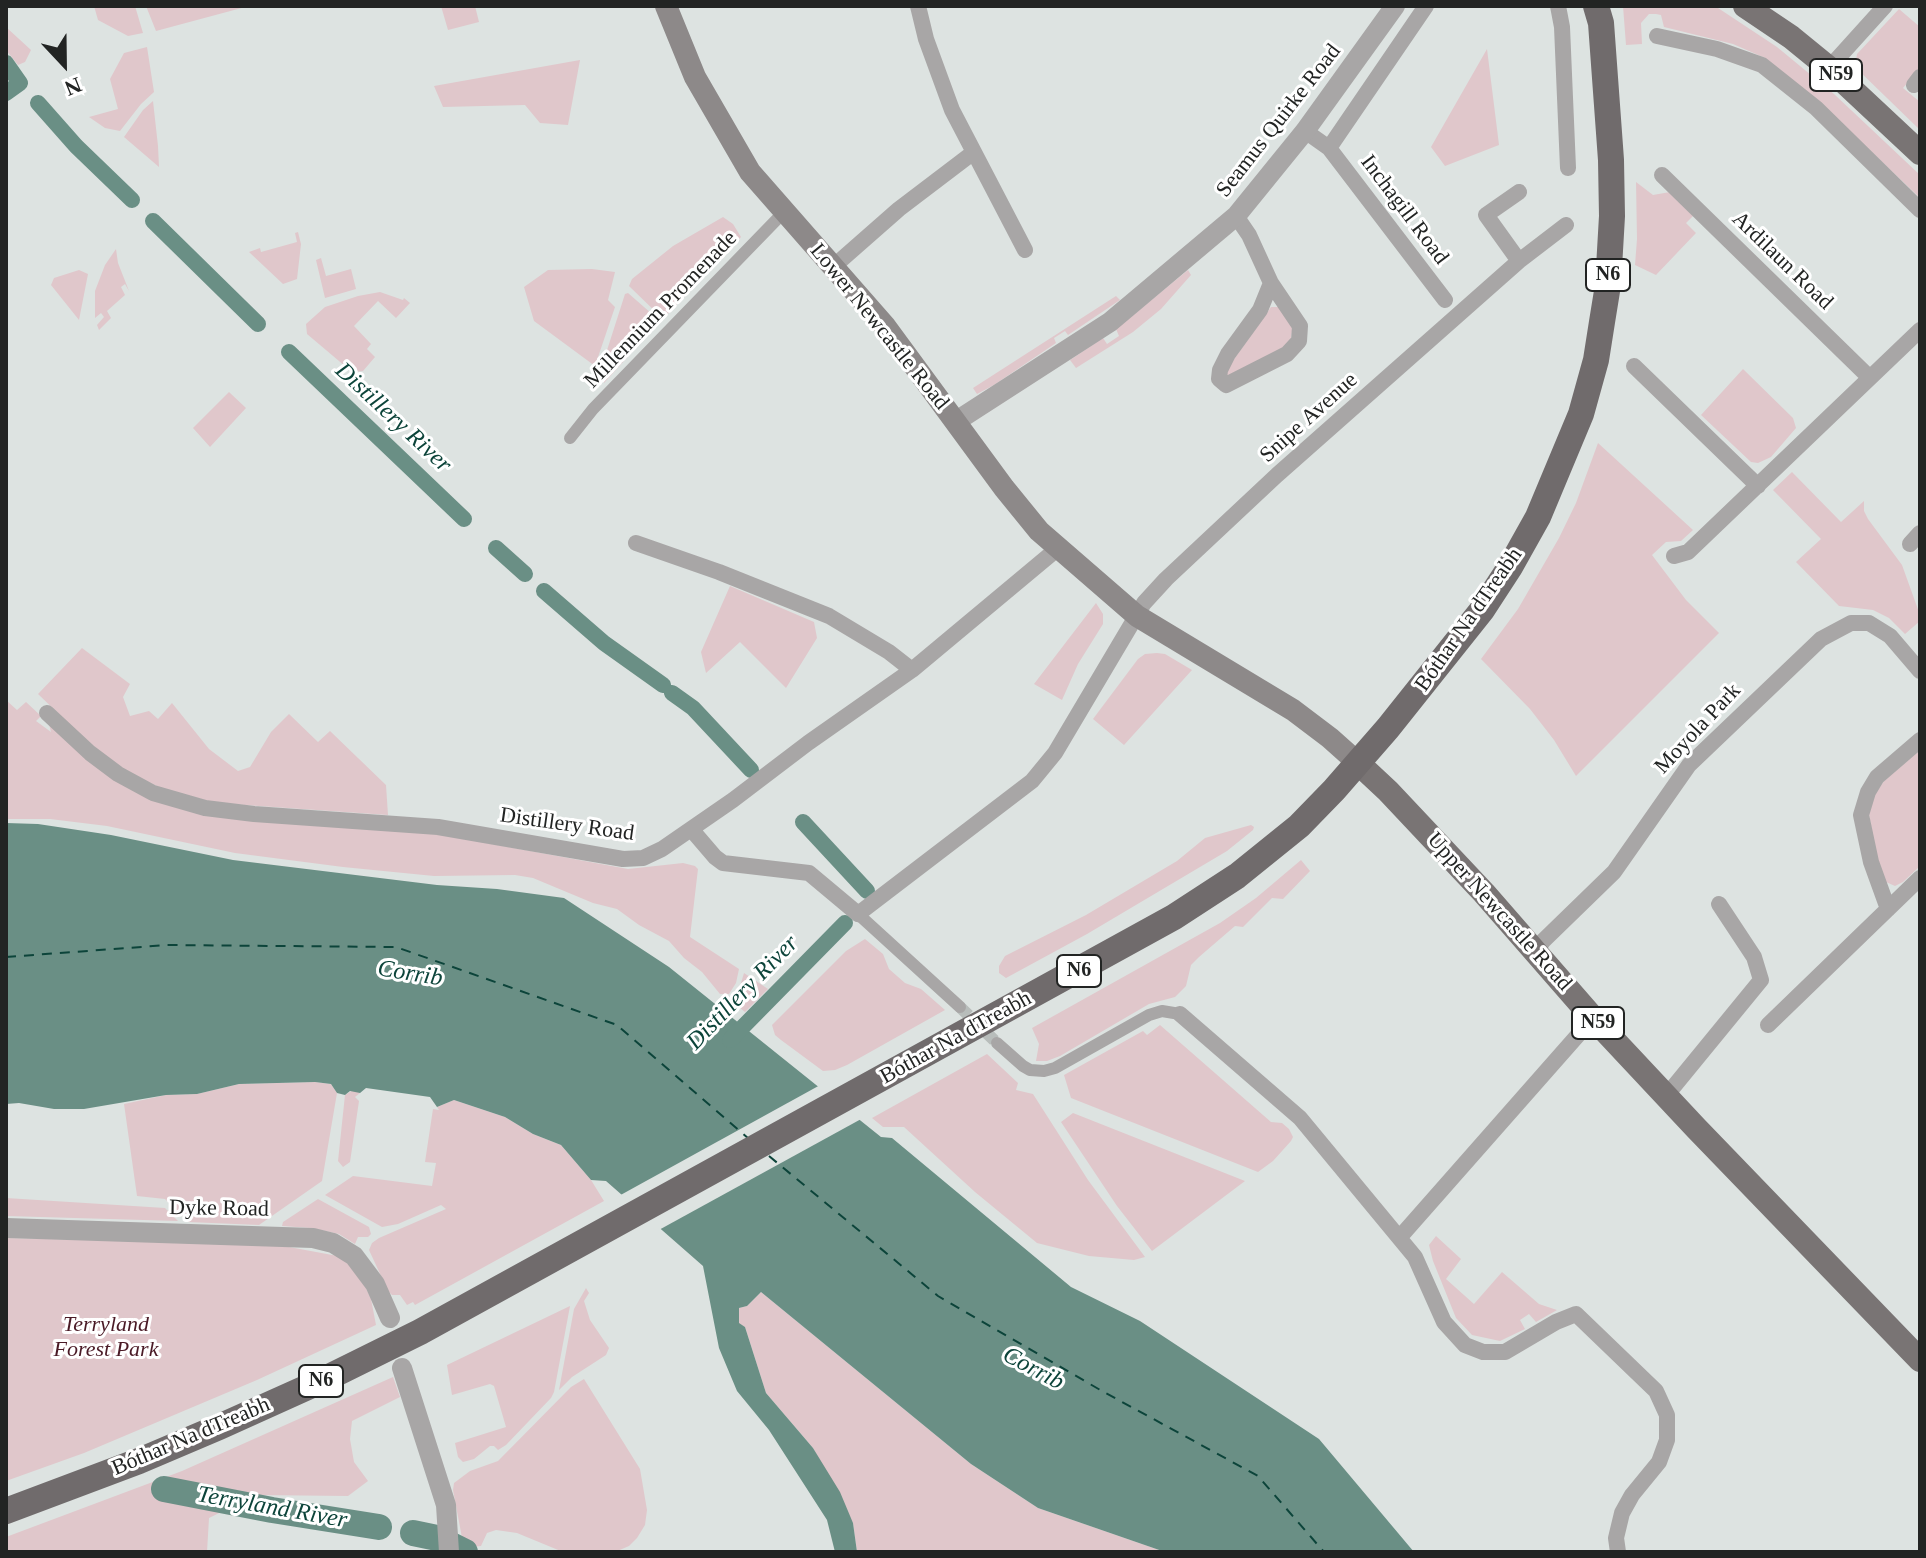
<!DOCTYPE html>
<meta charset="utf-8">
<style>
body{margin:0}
#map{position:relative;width:1926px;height:1558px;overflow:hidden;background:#dde3e1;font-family:"Times New Roman",serif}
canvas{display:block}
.frame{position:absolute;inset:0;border:8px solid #222423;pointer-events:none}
.north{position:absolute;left:24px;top:24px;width:80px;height:80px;-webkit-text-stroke:6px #fff;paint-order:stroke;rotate:158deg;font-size:22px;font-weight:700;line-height:32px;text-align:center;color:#222423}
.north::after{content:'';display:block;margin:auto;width:28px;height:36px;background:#222423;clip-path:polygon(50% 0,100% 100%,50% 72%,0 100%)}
</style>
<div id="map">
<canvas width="1926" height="1558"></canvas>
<div class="frame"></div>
<div class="north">N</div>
</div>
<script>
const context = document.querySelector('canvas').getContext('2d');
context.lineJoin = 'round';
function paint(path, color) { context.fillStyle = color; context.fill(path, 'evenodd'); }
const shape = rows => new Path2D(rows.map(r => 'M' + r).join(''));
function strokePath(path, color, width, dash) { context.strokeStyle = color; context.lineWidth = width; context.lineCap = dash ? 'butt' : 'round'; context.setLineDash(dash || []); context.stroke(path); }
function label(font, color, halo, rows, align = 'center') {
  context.font = font + ' "Times New Roman",serif'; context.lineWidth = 6; context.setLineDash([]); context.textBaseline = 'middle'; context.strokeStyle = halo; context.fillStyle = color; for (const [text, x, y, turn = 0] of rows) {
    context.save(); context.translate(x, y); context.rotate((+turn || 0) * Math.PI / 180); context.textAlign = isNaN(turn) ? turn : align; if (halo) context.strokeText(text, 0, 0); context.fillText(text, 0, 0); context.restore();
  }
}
paint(shape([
 [94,6,135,6,143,33,128,36,98,20],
 [146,6,249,6,156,31],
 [441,6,475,6,479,22,448,30],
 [1623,6,1715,6,1777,47,1834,94,1920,175,1920,198,1822,105,1765,58,1733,44,1664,27,1661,15,1656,14,1649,14,1641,23,1642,44,1626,45],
 [1899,9,1920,27,1920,68,1903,88,1920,102,1920,130,1855,67,1857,54],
 [6,27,31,50,25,62,18,65,6,50],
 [147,47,154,92,141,104,120,131,105,128,89,117,118,109,110,79,124,53],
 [1487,49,1499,145,1445,166,1431,147],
 [580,60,568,125,540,123,525,105,443,107,434,86],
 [153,101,158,146,159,167,124,137,143,110],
 [1636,182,1653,195,1670,192,1693,216,1686,223,1696,233,1656,275,1635,265,1637,239],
 [723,217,733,224,741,237,663,319,629,286,632,279,673,246],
 [298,232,301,244,297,279,283,284,249,252,260,248,261,252,297,242,295,233],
 [116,249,118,263,129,291,125,284,121,287,125,295,107,311,111,318,99,330,97,325,104,317,101,313,95,318,95,291,105,265],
 [321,258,326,276,351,269,356,289,325,298,316,260],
 [592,269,615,272,608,300,615,307,595,366,534,321,524,287,548,270],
 [79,270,88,274,79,320,51,285,54,278],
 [1188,270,1191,275,1161,309,1133,332,1076,368,1070,360,1103,338,1107,344,1119,336,1116,329],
 [380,292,403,300,404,298,410,303,396,318,378,301,354,326,371,344,367,349,375,357,363,371,352,372,307,334,306,324,325,307,358,296],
 [628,293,660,321,604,383,601,369,625,294],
 [1116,296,1120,300,1068,335,1065,331,1054,338,1056,343,994,385,977,394,973,388],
 [1271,307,1279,307,1293,327,1289,348,1230,382,1222,376],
 [1743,369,1793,418,1796,428,1771,457,1758,463,1751,462,1701,415],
 [229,392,246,408,210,447,193,428],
 [1598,443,1693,530,1681,541,1666,542,1652,555,1686,600,1719,633,1576,776,1554,740,1530,709,1481,659,1518,609,1559,538,1576,503],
 [1792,472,1841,522,1864,501,1864,511,1868,519,1902,565,1920,615,1920,621,1905,634,1889,618,1873,610,1839,606,1796,562,1821,539,1773,490],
 [730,586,814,622,817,638,786,688,740,642,706,673,701,652],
 [1096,603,1103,614,1103,624,1078,664,1062,700,1034,684],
 [82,648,130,684,123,697,130,716,149,711,158,719,172,703,209,749,238,771,250,767,271,732,289,714,318,742,330,731,386,785,388,815,216,803,166,790,141,779,117,765,87,741,38,694],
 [1157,653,1165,654,1192,670,1124,745,1093,719,1138,659,1145,654],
 [6,700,17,710,26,702,41,716,36,721,51,732,49,724,141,793,438,834,628,869,683,863,695,866,698,869,690,937,739,969,736,983,729,994,720,994,702,972,684,958,669,941,639,925,617,909,593,903,533,878,515,875,434,876,343,867,235,853,107,826,50,819,6,819],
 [1920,750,1920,866,1903,882,1895,886,1886,882,1877,861,1869,814,1873,797,1884,781],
 [1251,825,1254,827,1253,830,1227,851,1087,934,1006,978,999,973,999,966,1005,956,1086,915,1177,861,1205,838],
 [1301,860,1310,871,1283,899,1272,898,1243,927,1235,926,1199,957,1191,965,1186,986,1175,997,1149,1004,1060,1056,1047,1061,1036,1061,1039,1044,1032,1028,1220,923,1256,898],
 [865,939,883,954,889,969,905,983,921,989,945,1010,847,1065,835,1070,823,1071,781,1040,775,1035,772,1025,846,951],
 [744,973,768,989,745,1012,729,999,738,993],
 [1160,1025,1271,1122,1282,1123,1289,1129,1293,1137,1291,1141,1273,1161,1258,1172,1071,1098,1064,1075,1143,1031,1147,1035],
 [987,1054,1018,1083,1016,1090,1033,1094,1088,1180,1145,1257,1134,1260,1089,1256,1037,1243,975,1192,904,1127,883,1127,872,1118],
 [315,1082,331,1084,337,1093,322,1181,259,1225,188,1222,165,1199,137,1196,124,1104,166,1095,197,1094,239,1084],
 [353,1090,360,1093,355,1097,359,1101,350,1162,343,1167,338,1161,345,1095],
 [454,1100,505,1117,533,1134,561,1145,591,1180,604,1201,415,1305,413,1302,407,1305,400,1295,392,1295,388,1291,369,1250,372,1243,379,1238,446,1209,441,1205,398,1224,382,1227,325,1195,353,1176,432,1186,436,1163,425,1162,433,1109,439,1110,437,1107],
 [1073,1113,1245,1181,1152,1251,1117,1206,1061,1122],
 [6,1198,165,1208,178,1221,6,1216],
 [318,1199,369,1227,371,1234,368,1237,358,1237,355,1244,339,1234,311,1228,282,1226,283,1222],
 [1436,1236,1461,1259,1446,1279,1474,1304,1502,1272,1539,1304,1557,1310,1536,1322,1529,1314,1520,1320,1525,1329,1500,1341,1472,1335,1456,1318,1433,1261,1429,1245],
 [6,1238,273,1244,343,1257,363,1281,371,1299,376,1325,257,1380,84,1453,6,1481],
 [586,1288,589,1293,584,1301,590,1320,609,1348,606,1355,572,1377,559,1390,574,1309],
 [761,1292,971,1464,1038,1508,1165,1552,857,1552,853,1523,813,1448,766,1393,745,1327,739,1324,739,1308,747,1306],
 [570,1306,554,1392,551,1398,506,1445,498,1450,494,1446,490,1446,474,1459,463,1462,458,1457,455,1443,506,1427,494,1386,490,1384,452,1395,447,1365],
 [393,1377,400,1397,352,1421,350,1439,354,1462,368,1481,348,1496,256,1495,209,1518,207,1552,6,1552,6,1537,182,1471],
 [584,1379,640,1469,647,1510,645,1525,637,1538,629,1546,615,1552,563,1552,517,1533,496,1530,487,1533,481,1546,472,1547,463,1543,453,1490,454,1483,470,1471,498,1461,571,1387]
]), '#e0c7cb');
paint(shape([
 [6,823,38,824,111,835,233,860,437,885,497,889,564,898,669,967,881,1137,892,1138,1071,1287,1140,1321,1319,1439,1414,1552,1165,1552,1038,1508,971,1464,761,1292,747,1306,739,1308,739,1323,745,1327,766,1393,813,1448,840,1492,853,1523,857,1552,835,1552,827,1520,769,1430,737,1391,719,1348,703,1266,606,1181,591,1180,561,1145,533,1134,505,1117,454,1100,437,1107,430,1097,366,1088,360,1093,350,1091,345,1095,337,1093,331,1084,315,1082,239,1084,197,1094,166,1095,84,1109,54,1109,19,1103,6,1104]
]), '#6a8f85');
paint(shape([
 [822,1084,863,1118,657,1231,617,1197]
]), '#dde3e1');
strokePath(shape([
 [6,63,20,83,6,93],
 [38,103,76,146,132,200],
 [153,221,258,324],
 [289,352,464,519],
 [496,548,525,574],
 [544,591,604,643,663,685],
 [672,693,693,708,751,770],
 [803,822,867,891],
 [730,1040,845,923]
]), '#6a8f85', 16);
strokePath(shape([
 [164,1489,272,1510,379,1527],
 [413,1533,437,1538,465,1552]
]), '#6a8f85', 26);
strokePath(shape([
 [6,957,167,945,396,947,617,1025,749,1139],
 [769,1156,938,1296,1102,1391,1258,1476,1324,1552]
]), '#0c443a', 2, [10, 8]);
strokePath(shape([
 [960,1007,997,1043]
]), '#b8bdbb', 12, [12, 6]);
strokePath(shape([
 [570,438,593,409,783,213],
 [858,914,960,1007],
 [997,1043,1023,1066,1030,1070,1044,1071,1055,1068,1149,1015,1162,1011,1180,1014]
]), '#a8a6a6', 12);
strokePath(shape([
 [918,6,926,39,952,110,1025,250],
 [1558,6,1562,27,1568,168],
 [1657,36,1717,49,1762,65,1816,108,1920,210],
 [1829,68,1885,6],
 [1914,85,1920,77],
 [1305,131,1329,148,1445,300],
 [1329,148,1426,6],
 [1662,175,1870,378],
 [1236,216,1249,235,1271,283,1260,310,1228,354,1220,370,1219,379,1226,385,1287,354,1299,341,1300,326,1271,283],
 [1519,261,1486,215,1519,192],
 [833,267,899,209,974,152],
 [1634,366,1758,486],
 [636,543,719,572,829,616,889,652,912,670],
 [1910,544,1920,533],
 [1674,556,1688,552,1920,330],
 [47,713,90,753,118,774,153,793,205,808,254,814,438,827,623,859,643,858,662,849,733,800,808,743,912,670,1057,549],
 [691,829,715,857,723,863,809,873,858,914,1032,781,1055,753,1144,603,1166,579,1277,475,1519,261,1566,225],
 [1888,909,1871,862,1861,815,1868,792,1877,777,1920,740],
 [1537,951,1543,941,1614,872,1689,765,1821,639,1851,623,1869,623,1890,636,1920,671],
 [1180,1014,1300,1118,1415,1257,1444,1322,1465,1345,1483,1352,1505,1352,1556,1322,1576,1314,1656,1391,1667,1415,1667,1440,1659,1462,1632,1495,1622,1513,1616,1538,1618,1552],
 [1768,1025,1920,878],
 [1666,1096,1761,980,1754,957,1719,904],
 [1400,1237,1593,1018]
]), '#a8a6a6', 16);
strokePath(shape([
 [955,422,1110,322,1236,216,1305,131,1395,6],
 [6,1228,313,1238,333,1243,354,1256,375,1284,390,1318],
 [402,1368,446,1505,449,1552]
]), '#a8a6a6', 20);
strokePath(shape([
 [666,6,695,77,750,172,885,326,1004,488,1039,531,1137,616,1293,710,1330,738,1358,763]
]), '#8d8989', 22);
strokePath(shape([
 [1745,6,1791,37,1829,68,1920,153],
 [1358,763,1388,791,1484,893,1593,1018,1696,1128,1920,1360]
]), '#797474', 24);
strokePath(shape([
 [6,1511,139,1461,219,1427,319,1382,420,1332,1174,917,1237,876,1299,826,1334,790,1388,728,1482,610,1510,567,1538,517,1581,414,1596,360,1602,322,1608,285,1612,216,1611,160,1601,23,1596,6]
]), '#706b6c', 26);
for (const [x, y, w] of [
 [1836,75,52],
 [1608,275,44],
 [1079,971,44],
 [1598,1023,52],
 [321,1381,44]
]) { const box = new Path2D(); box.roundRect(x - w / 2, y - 16, w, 32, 6); context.fillStyle = '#fff'; context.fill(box); strokePath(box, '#222423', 2); }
label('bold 20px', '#222423', null, [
 ["N59",1836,75],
 ["N6",1608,275],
 ["N6",1079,971],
 ["N59",1598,1023],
 ["N6",321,1381]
]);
label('22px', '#222423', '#fff', [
 ["Seamus Quirke Road",1279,121,-52],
 ["Inchagill Road",1404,210,53],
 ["Ardilaun Road",1782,261,44],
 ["Millennium Promenade",661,310,-46],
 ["Lower Newcastle Road",879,327,51],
 ["Snipe Avenue",1309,418,-42],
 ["Bóthar Na dTreabh",1469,620,-55],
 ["Moyola Park",1698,729,-47],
 ["Distillery Road",567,825,8],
 ["Upper Newcastle Road",1499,912,48],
 ["Bóthar Na dTreabh",956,1038,-29],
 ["Dyke Road",219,1209,1],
 ["Bóthar Na dTreabh",191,1437,-23]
]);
label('italic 22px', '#4a1a26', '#fff', [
 ["Terryland",106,1325],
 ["Forest Park",106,1350]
]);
label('italic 24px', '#0c443a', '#fff', [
 ["Distillery River",393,418,43],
 ["Corrib",410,974,9],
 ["Distillery River",743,993,-46],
 ["Corrib",1033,1369,28],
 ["Terryland River",272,1508,10]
]);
</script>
